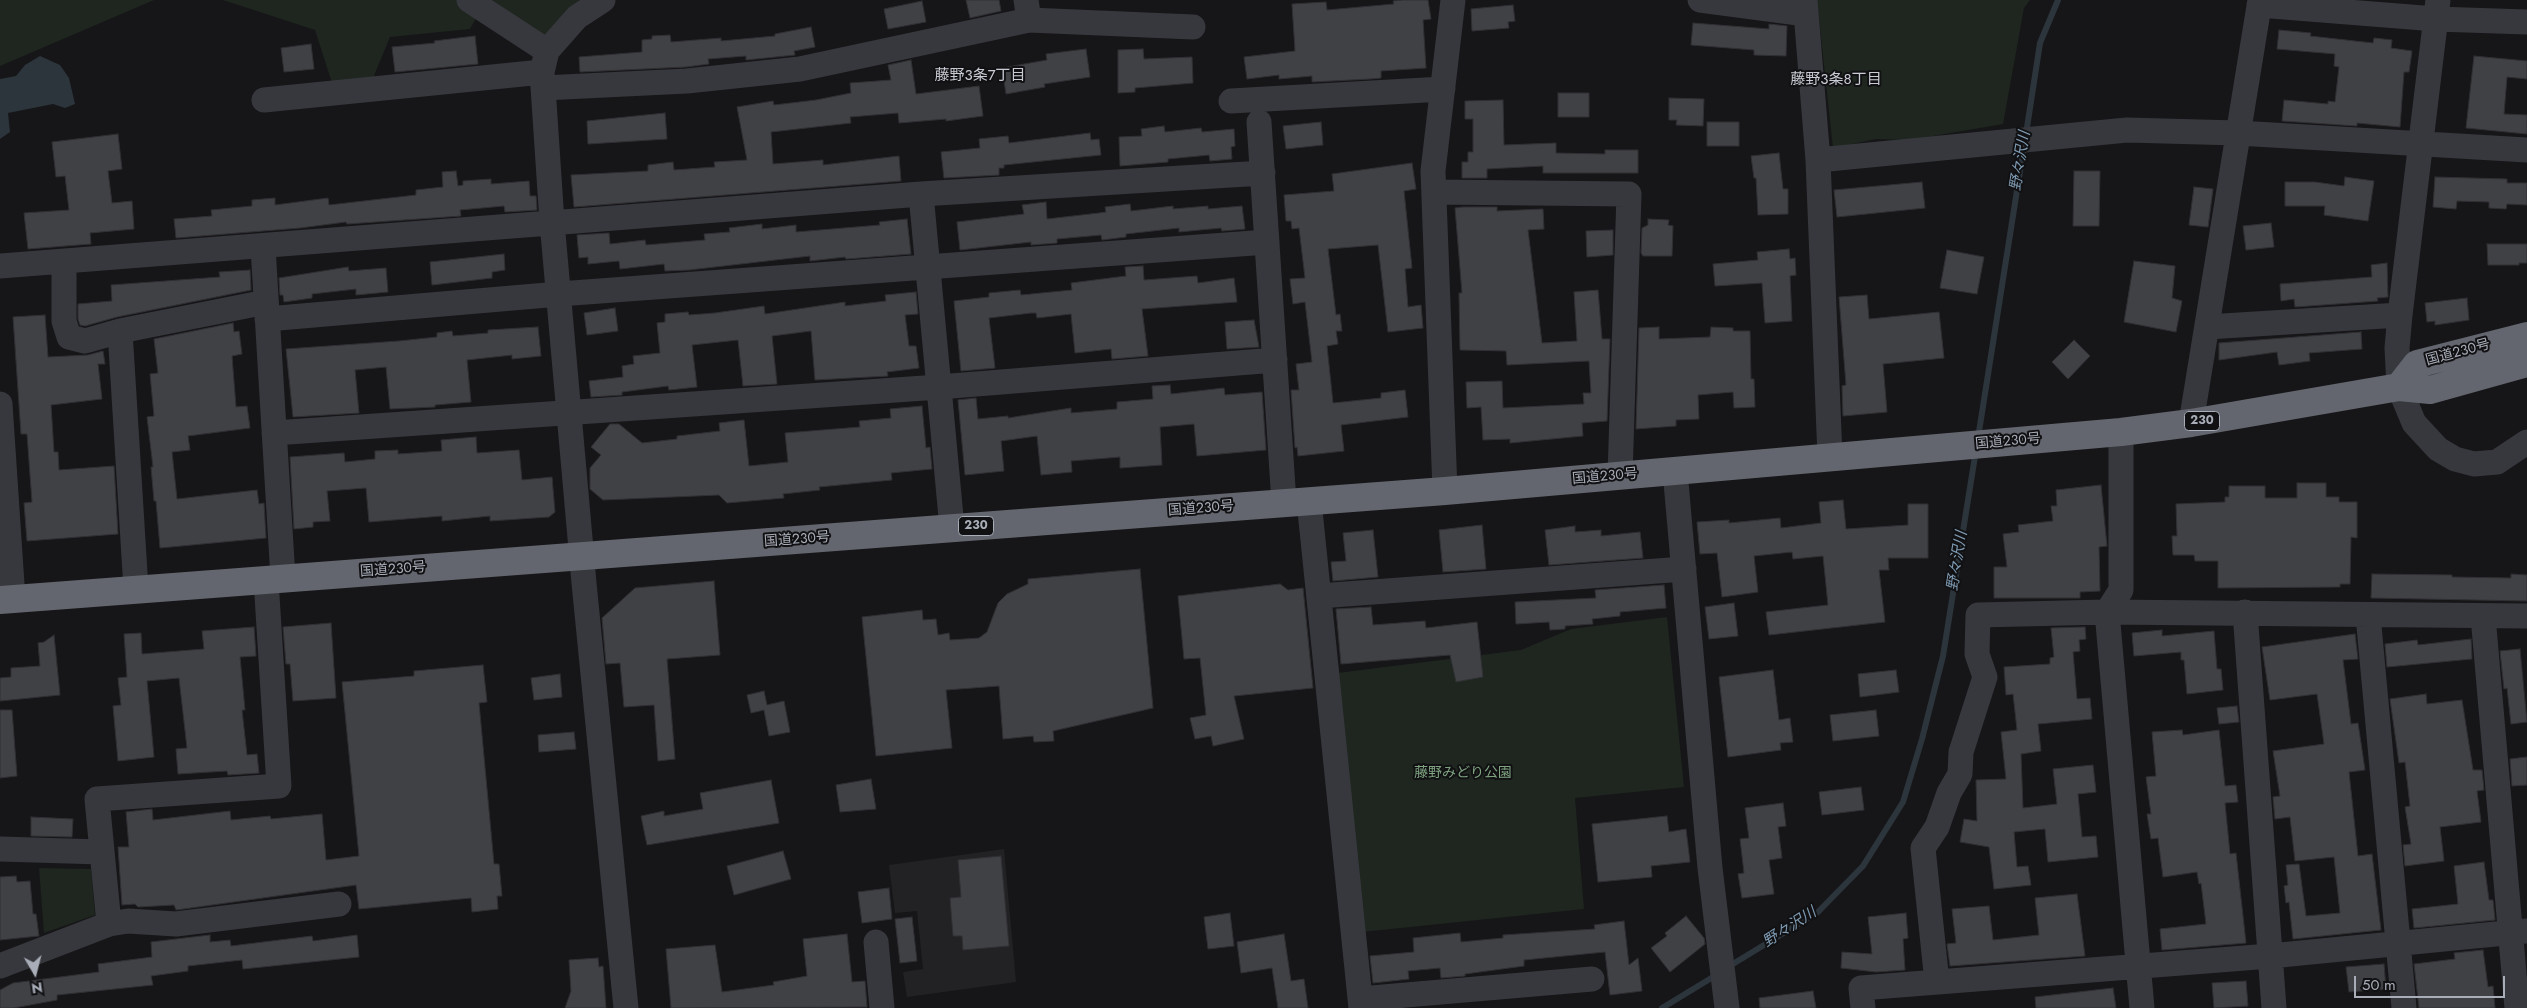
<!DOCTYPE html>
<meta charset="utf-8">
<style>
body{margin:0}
#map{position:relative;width:2527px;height:1008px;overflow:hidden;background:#161618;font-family:Jost,sans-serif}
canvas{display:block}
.north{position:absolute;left:10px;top:948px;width:50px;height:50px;-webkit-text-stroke:4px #111113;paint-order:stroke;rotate:172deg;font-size:14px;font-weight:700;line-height:20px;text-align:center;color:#a8adb8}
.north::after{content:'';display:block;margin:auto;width:18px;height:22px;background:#a8adb8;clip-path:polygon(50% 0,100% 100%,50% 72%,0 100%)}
.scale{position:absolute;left:2354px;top:976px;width:151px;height:22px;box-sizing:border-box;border:2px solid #a8adb8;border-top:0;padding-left:6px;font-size:15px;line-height:18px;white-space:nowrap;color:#a8adb8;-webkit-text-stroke:4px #111113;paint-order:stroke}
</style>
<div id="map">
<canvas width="2527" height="1008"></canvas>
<div class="north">N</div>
<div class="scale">50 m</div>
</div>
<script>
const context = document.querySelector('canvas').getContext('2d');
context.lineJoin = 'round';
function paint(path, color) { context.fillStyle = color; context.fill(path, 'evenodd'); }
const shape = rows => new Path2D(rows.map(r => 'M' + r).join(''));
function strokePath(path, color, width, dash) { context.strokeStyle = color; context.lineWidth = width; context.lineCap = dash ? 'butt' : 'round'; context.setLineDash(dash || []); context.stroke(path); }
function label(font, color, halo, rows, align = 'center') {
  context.font = font + ' Jost,"Noto Sans JP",sans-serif'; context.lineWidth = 4; context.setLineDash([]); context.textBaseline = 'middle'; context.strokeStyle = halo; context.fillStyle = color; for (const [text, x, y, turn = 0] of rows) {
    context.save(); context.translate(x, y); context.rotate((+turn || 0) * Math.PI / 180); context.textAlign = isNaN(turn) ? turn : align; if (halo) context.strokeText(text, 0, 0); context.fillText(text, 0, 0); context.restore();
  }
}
paint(shape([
 [1004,849,1016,982,907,997,903,972,923,969,917,911,895,913,889,865]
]), '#222225');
paint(shape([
 [0,0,154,0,0,66],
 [223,0,583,0,541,40,485,2,470,29,390,37,371,83,333,86,315,30],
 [1817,0,2030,0,2024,8,2003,124,1910,140,1876,139,1833,148],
 [1667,617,1684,787,1575,798,1584,909,1362,932,1337,673,1521,650,1571,629],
 [39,868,91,869,95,915,44,933]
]), '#1e261f');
paint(shape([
 [40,56,60,65,69,78,75,104,65,108,53,104,8,113,10,132,0,139,0,79,16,76,25,65]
]), '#2c353c');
strokePath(shape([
 [2026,134,2040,43,2058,0],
 [1978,438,2024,146],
 [1728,967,1818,912,1863,866,1903,802,1922,739,1943,656,1976,450],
 [1662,1008,1718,974]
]), '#2c353c', 6);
const building = shape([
 [966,0,999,0,1001,11,970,18,966,0],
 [1402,0,1428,0,1431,19,1423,20,1426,68,1381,71,1381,78,1370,79,1312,82,1312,76,1279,79,1279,75,1247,79,1244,57,1295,51,1292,4,1326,2,1327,10,1394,4,1393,1,1402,0],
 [922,1,926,22,888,29,884,9,922,1],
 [1513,5,1515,21,1508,22,1509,28,1472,31,1471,9,1513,5],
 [1693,23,1769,29,1769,24,1787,26,1786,56,1754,55,1754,50,1691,45,1693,23],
 [811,27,815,47,794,51,795,55,746,60,746,56,708,59,709,64,686,67,580,72,579,57,642,52,642,40,652,39,652,36,670,35,671,42,721,38,721,41,775,36,775,34,811,27],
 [2279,30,2311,33,2310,36,2373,43,2374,38,2392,40,2391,48,2412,51,2409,72,2404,72,2400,127,2357,123,2357,126,2282,121,2284,100,2328,104,2328,101,2335,102,2339,67,2334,66,2335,54,2277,49,2279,30],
 [475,36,478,64,395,72,392,47,435,43,434,41,475,36],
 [311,44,314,69,284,72,281,48,311,44],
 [1086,49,1090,77,1044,84,1045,87,1006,94,1002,68,1047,60,1046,54,1086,49],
 [1143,49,1144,59,1192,57,1193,83,1135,88,1135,92,1118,93,1118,50,1143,49],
 [2474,56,2527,61,2527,79,2507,77,2504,114,2527,115,2527,134,2466,128,2474,56],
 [911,60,916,94,979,86,983,116,946,121,946,119,899,123,898,113,850,117,851,123,771,132,773,164,823,160,823,165,899,156,901,181,574,207,571,175,648,171,648,165,673,162,674,170,715,167,714,162,747,160,737,107,773,101,774,105,816,100,851,93,850,83,891,80,888,65,911,60],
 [1558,93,1589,93,1589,117,1558,117,1558,93],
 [1669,98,1704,99,1703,126,1676,125,1677,120,1669,120,1669,98],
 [1503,100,1504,145,1556,143,1556,153,1605,154,1605,150,1638,150,1638,173,1543,173,1543,166,1487,169,1487,178,1462,178,1462,162,1468,162,1468,152,1473,152,1473,119,1465,119,1465,101,1503,100],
 [665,113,667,139,588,144,587,121,665,113],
 [1321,122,1323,145,1286,149,1283,126,1321,122],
 [1707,122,1739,122,1739,146,1707,146,1707,122],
 [1164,126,1165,132,1201,128,1202,132,1234,129,1235,146,1231,147,1232,159,1210,161,1209,155,1168,159,1168,162,1120,166,1119,137,1142,136,1141,129,1164,126],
 [1090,133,1091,140,1099,139,1101,155,1004,165,1004,168,999,168,999,175,944,178,941,152,980,148,979,139,1008,136,1009,143,1090,133],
 [118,134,122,169,108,171,112,203,132,201,134,229,90,233,91,244,28,249,24,213,69,210,65,176,56,177,52,142,118,134],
 [1779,153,1783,189,1788,189,1788,214,1758,215,1756,178,1754,178,1751,156,1779,153],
 [1412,163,1416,189,1404,191,1412,268,1405,269,1408,307,1421,305,1423,328,1388,332,1378,245,1328,249,1336,315,1340,314,1342,331,1336,331,1338,344,1327,346,1333,403,1381,398,1381,393,1405,390,1408,417,1341,425,1344,451,1298,456,1297,447,1295,448,1291,390,1299,390,1296,364,1312,362,1305,302,1293,304,1290,279,1305,278,1299,228,1292,229,1291,221,1286,221,1284,195,1334,191,1332,174,1412,163],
 [456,171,458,186,463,185,463,181,491,179,491,184,529,181,530,196,536,196,537,210,505,212,504,206,460,210,461,216,347,224,346,222,300,228,176,238,174,219,212,216,211,210,252,206,252,200,275,198,275,205,328,198,329,205,416,195,416,190,443,187,442,172,456,171],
 [2074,171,2100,171,2099,226,2073,226,2074,171],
 [2345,177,2374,181,2368,221,2324,215,2325,206,2285,206,2285,182,2315,182,2344,186,2345,177],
 [2435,177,2507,179,2507,183,2527,183,2527,205,2507,204,2506,209,2489,208,2489,202,2457,201,2456,209,2433,207,2435,177],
 [1922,182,1925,208,1837,217,1834,190,1922,182],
 [2194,187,2213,189,2208,227,2189,225,2194,187],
 [1046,202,1047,219,1099,213,1106,212,1105,207,1130,204,1131,211,1173,206,1173,209,1208,206,1208,209,1242,206,1245,229,1222,231,1221,228,1179,232,1179,228,1126,234,1126,237,1102,240,1101,235,1057,239,1057,243,1031,245,1031,242,960,250,957,222,1024,214,1022,205,1046,202],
 [1463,207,1497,207,1497,211,1543,209,1544,229,1528,230,1542,343,1577,341,1574,292,1598,290,1602,339,1610,339,1607,421,1582,423,1583,436,1510,443,1510,439,1483,440,1481,407,1467,408,1466,382,1502,381,1503,408,1584,404,1583,393,1591,393,1589,361,1507,365,1506,351,1460,350,1459,293,1462,293,1455,208,1463,207],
 [907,219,911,254,846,259,845,257,810,261,810,256,689,270,665,271,664,264,620,269,619,261,588,264,588,257,579,258,577,235,609,233,610,244,645,240,646,245,705,240,704,234,730,232,729,228,762,224,762,229,796,225,796,232,880,225,879,222,907,219],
 [1648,219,1669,220,1668,225,1673,226,1672,256,1643,256,1641,253,1642,228,1648,225,1648,219],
 [2271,223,2274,247,2246,250,2243,226,2271,223],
 [1613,230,1613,255,1587,257,1586,231,1613,230],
 [2487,244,2527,244,2527,263,2519,263,2519,265,2488,265,2487,244],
 [1789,249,1790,259,1795,258,1796,275,1790,276,1792,321,1765,323,1762,283,1715,286,1713,264,1758,260,1757,252,1789,249],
 [1947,250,1984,257,1977,294,1940,288,1947,250],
 [504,254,505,270,492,272,492,278,432,285,430,262,504,254],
 [2134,261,2175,266,2172,298,2182,301,2176,332,2124,322,2134,261],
 [2387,263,2388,297,2377,298,2378,301,2295,307,2294,299,2281,301,2280,284,2372,277,2371,265,2387,263],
 [1143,266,1144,280,1197,276,1198,283,1234,278,1237,302,1142,309,1148,356,1112,359,1111,349,1075,353,1071,314,1037,318,1036,313,1031,313,989,318,995,368,961,371,954,301,989,297,989,293,1020,290,1021,295,1072,290,1071,283,1126,276,1125,267,1143,266],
 [348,267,349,271,386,268,388,292,356,295,356,289,312,294,312,298,284,302,283,295,280,295,279,278,348,267],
 [250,270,251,290,117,317,85,326,80,325,78,319,78,304,112,301,111,285,220,277,219,272,250,270],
 [916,292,918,314,905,315,909,346,916,346,919,368,887,372,888,376,815,380,811,331,772,336,777,384,743,386,738,340,692,345,697,387,669,390,668,386,622,392,622,395,591,397,589,381,623,377,622,366,634,364,633,356,660,353,657,323,665,322,665,314,688,312,689,315,715,313,764,306,765,314,845,302,845,306,886,301,885,295,916,292],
 [1867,295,1869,319,1939,312,1944,358,1883,364,1887,412,1843,416,1842,386,1846,385,1839,297,1867,295],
 [2467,298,2469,320,2435,325,2435,321,2427,322,2425,303,2467,298],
 [615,308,618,331,587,335,584,313,615,308],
 [45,315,48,357,88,355,103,351,105,364,98,364,102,399,51,405,54,452,58,452,59,470,114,466,118,534,27,541,24,503,32,502,27,434,21,434,13,317,45,315],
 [1254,320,1259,347,1227,349,1225,322,1254,320],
 [233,323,234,332,239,331,242,354,232,356,236,407,247,406,250,428,188,436,190,450,172,452,177,499,257,490,259,504,264,503,266,538,160,548,156,501,154,501,151,467,153,467,147,417,154,416,150,374,158,373,154,339,233,323],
 [538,327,541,356,512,359,512,355,467,360,471,402,435,405,435,407,390,409,386,367,355,370,359,413,293,417,286,349,399,341,437,337,437,333,452,331,453,336,488,333,488,330,538,327],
 [1659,327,1659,339,1710,337,1711,327,1733,328,1733,331,1750,331,1751,379,1754,379,1755,407,1734,408,1733,392,1698,395,1699,419,1676,420,1676,426,1636,429,1639,328,1659,327],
 [2361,332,2362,349,2309,353,2310,361,2279,365,2277,352,2219,360,2219,343,2361,332],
 [2074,340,2090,356,2068,379,2052,362,2074,340],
 [1170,385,1171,394,1224,388,1225,395,1262,392,1266,450,1197,456,1194,424,1160,427,1162,465,1120,468,1120,457,1071,461,1072,472,1041,475,1037,436,1001,441,1004,471,965,475,958,400,976,398,978,419,1008,416,1008,418,1071,408,1071,413,1117,409,1117,402,1153,399,1152,386,1170,385],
 [922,406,926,448,930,447,932,469,891,473,892,480,819,487,820,490,783,494,784,498,727,503,719,495,603,500,590,489,590,468,601,455,591,447,610,424,619,424,642,443,677,439,677,436,720,431,719,423,744,420,749,466,788,462,785,433,860,427,859,421,891,418,890,409,922,406],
 [476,437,477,453,519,450,522,480,552,477,555,512,549,517,490,521,490,516,442,521,442,516,369,522,366,488,327,491,330,521,313,522,313,527,294,529,290,457,344,453,345,462,375,459,375,451,398,450,398,454,442,451,441,440,476,437],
 [2297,483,2326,483,2326,497,2339,497,2339,502,2357,502,2357,538,2351,537,2350,584,2340,584,2340,587,2218,588,2218,561,2195,561,2194,555,2173,555,2172,536,2177,536,2176,504,2225,502,2225,497,2229,497,2229,486,2265,486,2265,498,2297,498,2297,483],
 [2101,485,2107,546,2099,547,2100,591,2080,592,2080,598,1994,598,1994,567,2007,567,2003,534,2019,532,2018,525,2053,521,2051,506,2057,506,2056,490,2101,485],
 [1843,500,1846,529,1908,525,1908,504,1928,504,1928,558,1888,558,1889,570,1879,570,1885,622,1769,635,1766,612,1828,605,1823,556,1793,559,1792,552,1754,556,1758,592,1722,597,1717,553,1700,554,1697,522,1729,520,1729,523,1780,518,1781,528,1821,523,1819,502,1843,500],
 [1482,525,1486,569,1443,572,1439,530,1482,525],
 [1575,526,1575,532,1601,530,1601,536,1640,532,1643,558,1549,565,1545,530,1575,526],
 [1373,530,1378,577,1333,581,1331,562,1346,561,1343,533,1373,530],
 [1140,569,1153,708,1053,731,1054,741,1034,742,1033,736,1003,739,999,686,946,690,952,748,876,756,862,617,922,610,923,620,936,619,938,635,949,633,950,640,979,638,987,632,998,603,1007,594,1028,584,1028,579,1140,569],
 [2372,574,2452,575,2452,577,2511,578,2511,574,2527,575,2527,601,2371,598,2372,574],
 [714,581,720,655,667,659,675,759,658,761,654,705,624,707,620,663,606,664,602,618,635,588,714,581],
 [1280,584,1288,590,1303,588,1313,688,1234,696,1244,739,1213,746,1211,736,1195,739,1190,718,1206,715,1200,658,1184,659,1178,596,1280,584],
 [1664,585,1666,608,1620,612,1620,616,1592,619,1593,624,1565,626,1565,629,1550,630,1549,622,1516,624,1515,602,1596,598,1595,590,1664,585],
 [1734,603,1738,636,1709,639,1705,607,1734,603],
 [1371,607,1373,625,1425,621,1426,628,1477,622,1483,677,1456,682,1450,655,1341,664,1336,609,1371,607],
 [331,623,336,698,293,701,290,664,286,664,283,627,331,623],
 [254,627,256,656,240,657,245,710,242,710,247,755,257,754,259,773,228,775,227,771,178,774,176,749,187,748,179,678,147,681,154,757,118,761,113,706,121,705,118,678,127,677,124,634,141,633,142,654,204,649,202,631,254,627],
 [2085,627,2086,639,2079,640,2080,651,2073,652,2077,699,2090,698,2092,719,2038,724,2041,751,2021,754,2023,808,2057,804,2053,769,2093,765,2096,792,2078,794,2082,837,2096,836,2098,857,2048,862,2045,829,2014,832,2017,867,2028,866,2031,885,1994,889,1989,847,1960,842,1964,819,1977,821,1976,780,2006,779,2001,732,2017,730,2013,694,2006,695,2004,667,2050,664,2050,658,2054,657,2051,628,2085,627],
 [2162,630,2162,636,2214,631,2217,669,2221,669,2223,690,2187,694,2184,660,2181,660,2181,652,2134,656,2132,633,2162,630],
 [2355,634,2358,659,2343,660,2351,724,2358,723,2365,770,2349,772,2358,856,2372,854,2381,930,2293,939,2289,902,2286,903,2284,886,2288,885,2286,865,2299,864,2306,916,2340,913,2334,857,2295,861,2290,817,2275,819,2273,797,2280,796,2273,751,2324,744,2317,694,2270,700,2262,647,2355,634],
 [54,635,60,695,0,701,0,678,11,677,11,668,40,666,38,643,44,642,54,635],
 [2471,639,2472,659,2387,667,2385,644,2417,640,2418,645,2471,639],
 [2520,649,2527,722,2511,724,2507,688,2504,689,2500,651,2520,649],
 [483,665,487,702,479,703,494,864,499,864,502,896,497,896,498,909,472,912,471,898,359,909,356,885,176,910,174,905,138,907,135,904,122,905,118,847,129,847,126,812,152,809,153,820,230,811,231,820,270,816,271,819,322,814,326,860,359,856,342,682,414,676,414,671,483,665],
 [1773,670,1779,720,1790,718,1793,742,1780,743,1781,750,1728,757,1719,677,1773,670],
 [1896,670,1899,692,1860,697,1858,674,1896,670],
 [560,674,562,697,534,700,531,678,560,674],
 [764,691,767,705,784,701,790,732,769,736,764,710,751,713,747,695,764,691],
 [2426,694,2427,704,2462,700,2473,770,2482,770,2484,790,2477,791,2481,822,2440,827,2444,861,2405,866,2403,845,2411,844,2405,807,2410,806,2405,762,2399,763,2390,699,2426,694],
 [2237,706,2239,722,2219,724,2217,708,2237,706],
 [0,710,12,710,17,776,0,778,0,710],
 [1876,710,1879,736,1833,741,1830,715,1876,710],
 [2182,730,2183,735,2219,730,2225,786,2236,785,2238,802,2225,803,2230,854,2236,853,2246,943,2162,950,2160,929,2206,924,2201,883,2199,884,2197,872,2163,877,2158,838,2151,839,2147,814,2151,814,2146,777,2156,776,2152,732,2182,730],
 [574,732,576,749,539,752,538,735,574,732],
 [2527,757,2527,785,2512,786,2510,759,2527,757],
 [871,779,876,809,840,812,836,785,871,779],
 [771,780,779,823,647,845,641,816,664,811,664,816,703,809,700,793,771,780],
 [1861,787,1864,810,1822,815,1819,792,1861,787],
 [1783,803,1786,826,1778,827,1782,858,1769,860,1774,894,1742,898,1738,874,1744,873,1740,839,1749,838,1745,808,1783,803],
 [1667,816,1669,832,1686,829,1690,862,1651,866,1652,877,1598,882,1592,824,1667,816],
 [31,817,73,819,72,837,31,836,31,817],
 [783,851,791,879,734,895,727,866,783,851],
 [1001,856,1009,946,963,950,962,936,953,936,950,898,961,897,958,860,1001,856],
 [2484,862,2489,900,2493,900,2495,920,2414,928,2412,909,2458,904,2454,866,2484,862],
 [16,876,17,882,30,881,33,914,36,914,39,936,0,940,0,877,16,876],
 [889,888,892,919,862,923,858,892,889,888],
 [2077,894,2085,956,1950,966,1947,944,1956,943,1952,909,1989,906,1993,940,2039,935,2035,898,2077,894],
 [1230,913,1234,946,1208,949,1204,917,1230,913],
 [1906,913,1908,938,1903,939,1905,970,1876,972,1841,968,1842,952,1872,954,1868,917,1906,913],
 [1686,916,1704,938,1705,944,1670,972,1651,948,1667,936,1665,933,1686,916],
 [912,917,917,961,900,963,895,919,912,917],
 [1624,921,1629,965,1638,958,1642,991,1610,995,1605,952,1524,960,1524,966,1465,974,1465,976,1441,978,1440,968,1408,971,1409,979,1373,983,1370,956,1414,952,1413,938,1460,933,1461,942,1503,938,1503,935,1595,929,1594,925,1624,921],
 [847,934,852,982,865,981,867,1007,671,1008,666,949,715,945,722,992,774,985,773,982,807,976,803,939,847,934],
 [1284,934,1291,981,1304,979,1308,1008,1278,1008,1272,968,1241,973,1237,942,1284,934],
 [210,935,210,942,230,940,231,946,312,936,313,941,357,935,359,957,243,969,242,960,188,966,188,971,151,976,153,985,57,995,57,1000,14,1008,0,1008,0,990,13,983,99,972,98,964,152,957,151,942,210,935],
 [2483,950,2488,987,2493,986,2495,1008,2419,1008,2414,964,2455,959,2454,953,2483,950],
 [598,958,599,967,603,966,606,1008,565,1008,571,991,569,960,598,958],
 [2384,964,2386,989,2349,992,2346,967,2384,964],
 [2246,981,2248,1006,2214,1008,2212,983,2246,981],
 [2113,988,2116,1008,2036,1008,2035,997,2113,988],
 [1813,991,1816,1008,1760,1008,1759,998,1813,991]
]);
paint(building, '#404145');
strokePath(building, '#303034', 1);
strokePath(shape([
 [469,0,547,51],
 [603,0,577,17,547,51,542,72,552,222,584,583,626,1008],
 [1026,0,1029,20],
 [1700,0,1806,14],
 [1805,0,1818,160,1830,457],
 [2438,0,2400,315,2397,348,2399,387,2414,423,2438,449,2455,459,2474,464,2497,462,2527,442],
 [2259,5,2436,19,2527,22],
 [543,88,687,81,800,69,1029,20,1193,27],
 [264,100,542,72],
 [1231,101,1443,89],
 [1259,122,1284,503],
 [1818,160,2127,130,2238,133,2527,150],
 [1434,192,1629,194,1620,476],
 [921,194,952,528],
 [263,247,283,578],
 [64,261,64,321,69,337,85,341,120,331,266,302],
 [0,266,921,194,1263,173],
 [267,319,559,294,1267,242],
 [2207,327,2400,315],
 [120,331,136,589],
 [0,404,13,599],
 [2191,423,2260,0],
 [2121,432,2121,590,2107,612,2142,1008],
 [274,433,939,387,1275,360],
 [1675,471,1710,868,1727,1008],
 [1445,491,1433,171,1453,0],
 [1309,501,1361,1008],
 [1319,596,1684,569],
 [2245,612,2274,1008],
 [2368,615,2404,1008],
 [2483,616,2517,1008],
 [0,849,102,852],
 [109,924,97,799,279,786,266,580],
 [876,942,882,1008],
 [0,966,109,924,128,921,176,924,339,904],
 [1937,982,1923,848,1937,827,1949,793,1960,774,1961,752,1985,677,1977,654,1978,615,2107,612,2527,616],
 [1360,999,1592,979],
 [1863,1008,1861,988,2270,956,2527,931]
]), '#37383d', 25);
strokePath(shape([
 [2399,387,2417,364,2527,336],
 [0,600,1445,491,2121,432,2191,423,2399,387,2430,390,2527,363]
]), '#63666e', 28);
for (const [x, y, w] of [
 [2202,421,35],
 [976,526,35]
]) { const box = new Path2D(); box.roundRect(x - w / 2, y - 9.5, w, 19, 4); context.fillStyle = '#111113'; context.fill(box); strokePath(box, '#a8adb8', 1); }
label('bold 12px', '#a8adb8', null, [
 ["230",2202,421],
 ["230",976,526]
]);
label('14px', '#a8adb8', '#111113', [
 ["国道230号",2458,353,-15],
 ["国道230号",2008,442,-5],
 ["国道230号",1605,477,-5],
 ["国道230号",1201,509,-4],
 ["国道230号",797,540,-4],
 ["国道230号",393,570,-4]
]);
label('14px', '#7fa381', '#111113', [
 ["藤野みどり公園",1463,774]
]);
label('15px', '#c9ccd4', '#111113', [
 ["藤野3条7丁目",980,76],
 ["藤野3条8丁目",1836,80]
]);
label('italic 15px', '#7f9bb3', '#111113', [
 ["野々沢川",2021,161,-81],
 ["野々沢川",1958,561,-81],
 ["野々沢川",1790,928,-33]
]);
</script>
